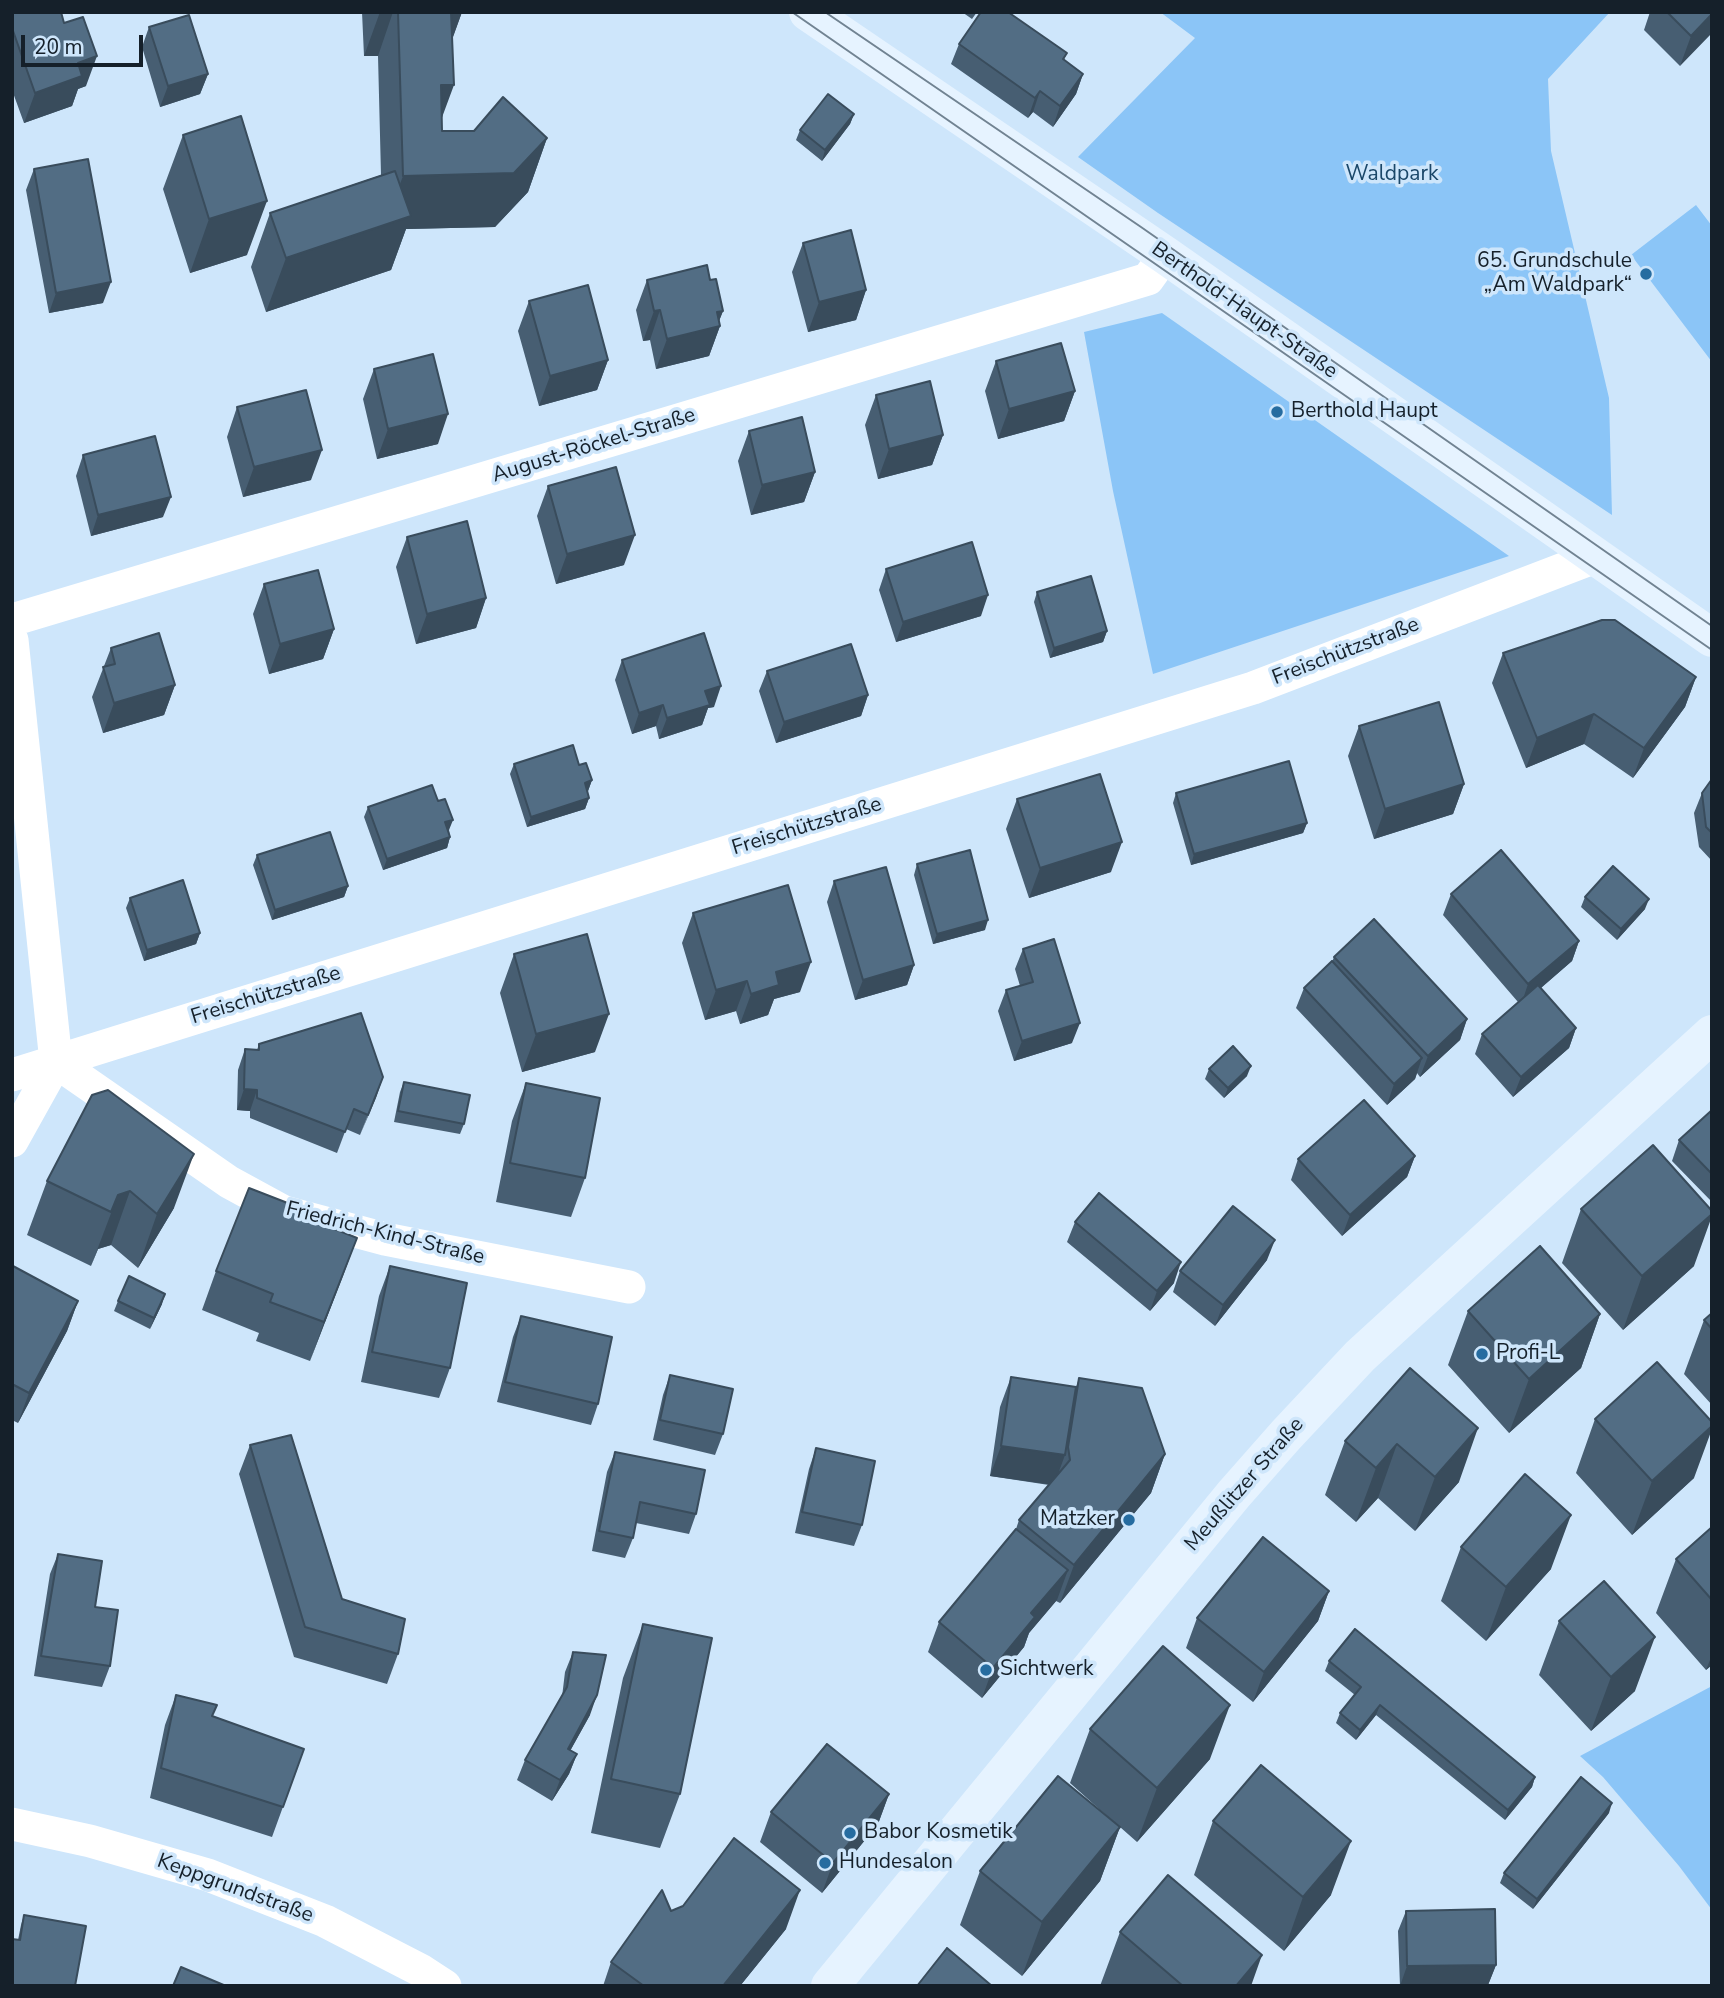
<!DOCTYPE html>
<meta charset="utf-8">
<style>
body{margin:0}
#map{position:relative;width:1724px;height:1998px;overflow:hidden;background:#cee6fb;font-family:"Nunito Sans",sans-serif}
canvas{display:block}
.frame{position:absolute;inset:0;border:14px solid #15202a;pointer-events:none}
.scale{position:absolute;left:21px;top:35px;width:122px;height:32px;box-sizing:border-box;border:4px solid #15202a;border-top:0;padding-left:9px;font-size:21px;line-height:24px;white-space:nowrap;color:#15202a;-webkit-text-stroke:5px #cee6fb;paint-order:stroke}
</style>
<div id="map">
<canvas width="1724" height="1998"></canvas>
<div class="frame"></div>
<div class="scale">20 m</div>
</div>
<script>
const context = document.querySelector('canvas').getContext('2d');
context.lineJoin = 'round';
function paint(path, color) { context.fillStyle = color; context.fill(path, 'evenodd'); }
const shape = rows => new Path2D(rows.map(r => 'M' + r).join(''));
function strokePath(path, color, width, dash) { context.strokeStyle = color; context.lineWidth = width; context.lineCap = dash ? 'butt' : 'round'; context.setLineDash(dash || []); context.stroke(path); }
function label(font, color, halo, rows, align = 'center') {
  context.font = font + ' "Nunito Sans",sans-serif'; context.lineWidth = 7; context.setLineDash([]); context.textBaseline = 'middle'; context.strokeStyle = halo; context.fillStyle = color; for (const [text, x, y, turn = 0] of rows) {
    context.save(); context.translate(x, y); context.rotate((+turn || 0) * Math.PI / 180); context.textAlign = isNaN(turn) ? turn : align; if (halo) context.strokeText(text, 0, 0); context.fillText(text, 0, 0); context.restore();
  }
}
paint(shape([
 [1160,12,1610,12,1548,79,1551,151,1609,398,1612,515,1158,213,1078,157,1195,38],
 [1696,205,1712,226,1712,362,1631,255],
 [1162,313,1509,556,1153,674,1113,491,1084,332],
 [1712,1686,1712,1910,1679,1866,1603,1777,1580,1756]
]), '#8bc5f7');
strokePath(shape([
 [12,620,1148,279,1165,255],
 [12,640,56,1062,12,1141],
 [56,1062,229,1182,284,1212,385,1239,629,1287],
 [12,1075,1253,688,1595,557],
 [12,1824,90,1841,208,1875,325,1921,422,1971,445,1986]
]), '#fff', 33);
strokePath(shape([
 [808,12,1165,255,1712,638],
 [830,1986,1234,1494,1286,1435,1360,1356,1712,1034]
]), '#e6f3ff', 38);
strokePath(shape([
 [792,12,1712,650],
 [825,12,1141,227,1712,626]
]), '#718392', 2);
paint(shape([
 [12,12,86,86,78,89,72,106,24,123,12,90],
 [362,12,462,12,452,39,442,118,442,131,547,138,528,192,495,227,406,229,391,270,266,312,251,267,270,213,381,175,378,56,364,56],
 [962,12,977,12,972,19],
 [1650,12,1712,12,1680,66,1644,30],
 [149,27,208,74,200,94,160,107,142,47],
 [959,44,1067,53,1064,60,1083,74,1076,94,1053,127,1033,112,1028,118,951,64],
 [854,114,850,124,822,161,796,140,800,130],
 [183,135,247,255,190,273,163,189],
 [34,169,103,303,49,313,26,190],
 [803,243,866,290,856,320,808,332,792,272],
 [647,280,710,280,723,311,719,321,720,326,709,356,656,369,650,340,643,341,636,310],
 [529,301,608,360,597,390,539,406,518,331],
 [996,361,1075,391,1064,421,998,439,985,391],
 [374,369,438,444,377,459,363,399],
 [876,395,943,435,932,465,878,479,865,425],
 [237,407,311,480,243,497,227,437],
 [749,431,815,472,804,502,751,515,738,461],
 [83,455,163,517,91,536,76,476],
 [548,486,624,565,556,584,537,516],
 [407,537,486,598,476,628,416,644,396,567],
 [886,569,981,616,896,642,879,590],
 [264,584,334,629,323,659,269,674,253,614],
 [1037,592,1107,631,1103,642,1050,658,1034,602],
 [111,648,175,685,164,715,103,733,92,697],
 [1503,653,1696,677,1685,707,1633,778,1584,744,1526,768,1492,683],
 [622,660,714,707,708,708,702,725,659,739,656,726,632,734,615,680],
 [767,671,868,695,861,716,776,743,759,691],
 [1359,726,1464,784,1453,814,1374,839,1348,756],
 [514,764,579,765,592,780,588,791,587,791,589,798,585,809,527,827,510,774],
 [1712,779,1712,861,1699,847,1694,813,1702,793],
 [1176,793,1307,823,1303,833,1191,865,1173,803],
 [1017,799,1111,872,1029,898,1006,829],
 [368,807,449,830,450,837,447,848,383,870,364,817],
 [257,855,348,886,344,897,272,920,253,865],
 [917,864,985,930,933,944,914,875],
 [834,881,914,965,907,985,855,1000,827,902],
 [1451,894,1579,941,1572,961,1541,988,1576,1028,1569,1048,1513,1097,1475,1054,1482,1034,1518,1002,1443,915],
 [1585,897,1645,909,1617,940,1581,907],
 [130,898,200,933,196,944,144,961,126,908],
 [693,913,800,992,774,999,768,1015,740,1024,736,1011,705,1020,682,943],
 [1023,949,1072,1043,1014,1061,998,1011,1006,990,1020,986,1015,969],
 [514,954,595,1052,522,1072,500,993],
 [1334,957,1467,1019,1460,1040,1420,1077,1417,1073,1415,1079,1387,1105,1296,1008,1304,988,1332,962],
 [259,1044,383,1077,360,1135,346,1129,337,1153,250,1118,250,1111,237,1110,238,1070,245,1049,257,1050],
 [1209,1069,1247,1076,1224,1098,1205,1079],
 [404,1082,464,1124,460,1134,394,1122,400,1092],
 [526,1083,585,1178,571,1217,496,1202,512,1121],
 [108,1090,174,1208,138,1268,111,1245,98,1249,91,1266,27,1235,47,1181],
 [1712,1110,1712,1202,1672,1161,1679,1140],
 [1415,1156,1407,1177,1342,1236,1291,1180,1298,1159],
 [1581,1209,1694,1266,1623,1330,1562,1263],
 [300,1215,357,1238,310,1361,256,1341,259,1333,202,1310,216,1271],
 [1075,1222,1174,1283,1150,1311,1067,1242],
 [1267,1260,1215,1326,1173,1292,1180,1271],
 [390,1266,450,1368,439,1398,361,1382,379,1296],
 [12,1268,78,1301,67,1331,18,1423,12,1420],
 [118,1301,162,1304,150,1329,114,1311],
 [1468,1311,1600,1314,1581,1368,1509,1433,1448,1365],
 [1712,1313,1712,1405,1684,1374,1704,1320],
 [521,1316,598,1404,591,1425,497,1402,513,1337],
 [1410,1368,1459,1482,1415,1531,1378,1498,1356,1522,1325,1495,1345,1441],
 [670,1375,723,1434,715,1455,653,1440,663,1395],
 [1011,1377,1076,1387,1079,1378,1165,1454,1151,1493,1060,1603,1056,1601,1029,1633,1024,1647,982,1698,928,1652,939,1622,1016,1529,1019,1520,1049,1485,990,1476,1000,1407],
 [1595,1419,1694,1478,1632,1535,1576,1473],
 [250,1445,342,1599,398,1654,387,1684,294,1657,239,1474],
 [816,1448,862,1525,854,1546,795,1533,809,1469],
 [615,1452,696,1514,689,1534,636,1523,633,1538,625,1558,592,1551,607,1472],
 [1712,1527,1712,1665,1706,1670,1656,1613,1676,1559],
 [1461,1547,1551,1569,1486,1641,1441,1601],
 [58,1554,95,1607,110,1666,102,1687,34,1676,50,1574],
 [1329,1591,1318,1621,1253,1702,1186,1648,1197,1618],
 [1559,1621,1635,1691,1591,1731,1539,1675],
 [643,1624,680,1794,660,1848,591,1833,623,1678],
 [573,1652,590,1715,570,1751,577,1754,569,1774,552,1801,517,1780,525,1760,562,1697,565,1672],
 [1329,1661,1535,1777,1532,1787,1505,1820,1376,1715,1356,1740,1336,1723,1340,1713,1355,1695,1325,1671],
 [176,1695,213,1716,304,1749,272,1837,150,1798,165,1725],
 [1090,1729,1210,1759,1137,1842,1120,1827,1100,1881,1022,1976,960,1925,980,1871,1117,1825,1070,1783],
 [889,1794,878,1824,822,1893,760,1842,771,1812],
 [1609,1813,1533,1909,1500,1883,1504,1873],
 [1213,1821,1331,1895,1284,1951,1194,1875],
 [671,1911,786,1929,740,1986,603,1986,611,1962],
 [1406,1911,1496,1965,1488,1985,1400,1986,1398,1931],
 [24,1915,75,1986,18,1940,21,1925],
 [1120,1932,1251,1986,1100,1986]
]), '#475e72');
paint(shape([
 [380,12,393,12,378,56,364,56],
 [446,12,462,12,447,54],
 [1712,14,1712,33,1680,66,1691,36],
 [97,56,86,86,78,89,72,106,24,123,35,93,78,63],
 [208,74,200,94,160,107,168,86],
 [1083,74,1076,94,1053,127,1060,106],
 [441,85,454,85,434,139],
 [1040,91,1033,112,1028,118,1035,98],
 [854,114,850,124,822,161,825,150],
 [547,138,528,192,495,227,406,229,391,270,266,312,286,258,385,225,403,176],
 [267,201,247,255,190,273,209,219],
 [111,282,103,303,49,313,56,293],
 [866,290,856,320,808,332,819,302],
 [660,310,650,340,643,341,654,311],
 [723,311,717,326,720,326,709,356,656,369,667,339,717,312],
 [608,360,597,390,539,406,550,376],
 [1075,391,1064,421,998,439,1009,409],
 [448,414,438,444,377,459,388,429],
 [943,435,932,465,878,479,889,449],
 [322,450,311,480,243,497,254,467],
 [815,472,804,502,751,515,762,485],
 [171,497,163,517,91,536,98,515],
 [635,535,624,565,556,584,567,554],
 [988,595,981,616,896,642,903,622],
 [486,598,476,628,416,644,427,614],
 [334,629,323,659,269,674,280,644],
 [1107,631,1103,642,1050,658,1054,648],
 [1696,677,1685,707,1633,778,1644,748],
 [175,685,164,715,103,733,114,703],
 [721,686,714,707,708,708,702,725,659,739,667,718,705,691],
 [868,695,861,716,776,743,784,722],
 [663,705,656,726,632,734,639,713],
 [1594,714,1584,744,1526,768,1537,738],
 [592,780,588,791,581,793,585,783],
 [1464,784,1453,814,1374,839,1385,809],
 [589,798,585,809,527,827,531,817],
 [453,820,449,830,442,833,445,822],
 [1307,823,1303,833,1191,865,1194,854],
 [450,837,447,848,383,870,387,859],
 [1122,842,1111,872,1029,898,1040,868],
 [348,886,344,897,272,920,275,910],
 [1649,899,1645,909,1617,940,1621,929],
 [988,920,985,930,933,944,937,934],
 [200,933,196,944,144,961,147,950],
 [1579,941,1572,961,1521,1005,1528,984],
 [811,962,800,992,774,999,768,1015,740,1024,751,994,776,972],
 [914,965,907,985,855,1000,863,980],
 [747,981,736,1011,705,1020,716,990],
 [609,1014,595,1052,522,1072,536,1034],
 [1467,1019,1460,1040,1420,1077,1428,1056],
 [1080,1023,1072,1043,1014,1061,1022,1041],
 [1576,1028,1569,1048,1513,1097,1521,1077],
 [1422,1058,1415,1079,1387,1105,1394,1084],
 [1251,1066,1247,1076,1224,1098,1228,1088],
 [383,1077,376,1098,360,1135,368,1115],
 [244,1089,257,1090,250,1111,237,1110],
 [194,1154,174,1208,138,1268,157,1214],
 [1415,1156,1407,1177,1342,1236,1350,1215],
 [130,1191,111,1245,98,1249,91,1266,118,1195],
 [1712,1214,1712,1216,1694,1266,1623,1330,1642,1276],
 [357,1238,343,1276,310,1361,324,1322],
 [1275,1240,1267,1260,1215,1326,1223,1305],
 [1181,1262,1174,1283,1150,1311,1157,1291],
 [165,1294,162,1304,150,1329,154,1318],
 [78,1301,67,1331,18,1423,29,1393],
 [1600,1314,1581,1368,1509,1433,1529,1379],
 [1712,1426,1712,1429,1694,1478,1632,1535,1652,1481],
 [1478,1428,1459,1482,1415,1531,1435,1477],
 [1397,1444,1378,1498,1356,1522,1376,1468],
 [1001,1446,1065,1455,1054,1485,990,1476],
 [1165,1454,1151,1493,1060,1603,1074,1565],
 [1571,1515,1551,1569,1486,1641,1506,1587],
 [1068,1570,1057,1600,1029,1633,1024,1647,982,1698,993,1668,1031,1613],
 [1329,1591,1318,1621,1253,1702,1264,1672],
 [1655,1637,1635,1691,1591,1731,1611,1677],
 [1712,1655,1712,1665,1706,1670],
 [597,1695,590,1715,560,1769,568,1749],
 [1230,1705,1210,1759,1137,1842,1157,1788],
 [1380,1705,1376,1715,1356,1740,1360,1730],
 [577,1754,569,1774,552,1801,560,1780],
 [1535,1777,1532,1787,1505,1820,1508,1810],
 [889,1794,878,1824,822,1893,833,1863],
 [1612,1803,1609,1813,1533,1909,1537,1899],
 [1120,1827,1100,1881,1022,1976,1042,1922],
 [1351,1841,1331,1895,1284,1951,1303,1897],
 [800,1890,786,1929,740,1986,723,1986],
 [1262,1955,1251,1986,1236,1986],
 [1496,1965,1488,1985,1400,1986,1407,1966]
]), '#394c5c');
const building = shape([
 [12,12,61,12,64,23,83,17,97,56,78,63,82,76,35,93,12,28,12,12],
 [398,12,451,12,454,85,441,85,442,131,474,131,503,97,547,138,514,173,403,176,398,12],
 [981,12,1008,12,1067,53,1063,59,1083,74,1060,106,1040,91,1035,98,959,44,981,12],
 [1667,12,1712,12,1712,14,1691,36,1667,12],
 [189,15,208,74,168,86,149,27,189,15],
 [828,94,854,114,825,150,800,130,828,94],
 [241,116,267,201,209,219,183,135,241,116],
 [88,159,111,282,56,293,34,169,88,159],
 [395,171,411,216,286,258,270,213,395,171],
 [851,230,866,290,819,302,803,243,851,230],
 [707,265,710,280,716,279,723,311,717,312,720,326,667,339,660,310,654,311,647,280,707,265],
 [588,285,608,360,550,376,529,301,588,285],
 [1061,343,1075,391,1009,409,996,361,1061,343],
 [433,354,448,414,388,429,374,369,433,354],
 [930,381,943,435,889,449,876,395,930,381],
 [306,390,322,450,254,467,237,407,306,390],
 [802,417,815,472,762,485,749,431,802,417],
 [155,436,171,497,98,515,83,455,155,436],
 [616,467,635,535,567,554,548,486,616,467],
 [467,521,486,598,427,614,407,537,467,521],
 [972,542,988,595,903,622,886,569,972,542],
 [318,570,334,629,280,644,264,584,318,570],
 [1091,576,1107,631,1054,648,1037,592,1091,576],
 [1602,620,1615,620,1696,677,1644,748,1594,714,1537,738,1503,653,1602,620],
 [159,633,175,685,114,703,103,667,115,664,111,648,159,633],
 [704,633,721,686,705,691,710,705,667,718,663,705,639,713,622,660,704,633],
 [851,644,868,695,784,722,767,671,851,644],
 [1439,702,1464,784,1385,809,1359,726,1439,702],
 [573,745,579,765,586,763,592,780,585,783,589,798,531,817,514,764,573,745],
 [1289,761,1307,823,1194,854,1176,793,1289,761],
 [1100,774,1122,842,1040,868,1017,799,1100,774],
 [1712,779,1712,833,1706,827,1702,793,1712,779],
 [432,785,438,801,445,799,453,820,445,822,450,837,387,859,368,807,432,785],
 [330,832,348,886,275,910,257,855,330,832],
 [970,850,988,920,937,934,917,864,970,850],
 [1501,850,1579,941,1528,984,1451,894,1501,850],
 [1613,866,1649,899,1621,929,1585,897,1613,866],
 [886,867,914,965,863,980,834,881,886,867],
 [183,880,200,933,147,950,130,898,183,880],
 [788,885,811,962,776,972,779,985,751,994,747,981,716,990,693,913,788,885],
 [1374,919,1467,1019,1428,1056,1334,957,1374,919],
 [587,934,609,1014,536,1034,514,954,587,934],
 [1054,939,1080,1023,1022,1041,1006,990,1033,982,1023,949,1054,939],
 [1332,961,1422,1058,1394,1084,1304,988,1332,961],
 [1538,985,1576,1028,1521,1077,1482,1034,1538,985],
 [361,1013,383,1077,368,1115,354,1109,345,1132,257,1098,257,1090,244,1089,245,1049,259,1050,259,1044,361,1013],
 [1233,1046,1251,1066,1228,1088,1209,1069,1233,1046],
 [404,1082,470,1095,464,1124,398,1111,404,1082],
 [526,1083,600,1098,585,1178,510,1163,526,1083],
 [108,1090,194,1154,157,1214,130,1191,118,1195,111,1212,47,1181,92,1095,108,1090],
 [1364,1100,1415,1156,1350,1215,1298,1159,1364,1100],
 [1712,1110,1712,1174,1679,1140,1712,1110],
 [1653,1145,1712,1211,1712,1214,1642,1276,1581,1209,1653,1145],
 [249,1188,303,1209,300,1215,357,1238,324,1322,270,1302,273,1294,216,1271,249,1188],
 [1099,1193,1181,1262,1157,1291,1075,1222,1099,1193],
 [1233,1206,1275,1240,1223,1305,1180,1271,1233,1206],
 [1540,1246,1600,1314,1529,1379,1468,1311,1540,1246],
 [13,1266,78,1301,29,1393,12,1384,12,1268,13,1266],
 [390,1266,467,1283,450,1368,372,1352,390,1266],
 [129,1276,165,1294,154,1318,118,1301,129,1276],
 [1712,1313,1712,1329,1704,1320,1712,1313],
 [521,1316,612,1337,598,1404,505,1382,521,1316],
 [1657,1362,1712,1422,1712,1426,1652,1481,1595,1419,1657,1362],
 [1410,1368,1478,1428,1435,1477,1397,1444,1376,1468,1345,1441,1410,1368],
 [670,1375,733,1389,723,1434,660,1420,670,1375],
 [1011,1377,1076,1387,1065,1455,1001,1446,1011,1377],
 [1079,1378,1142,1388,1165,1454,1074,1565,1019,1520,1070,1460,1068,1447,1079,1378],
 [291,1435,342,1599,405,1619,398,1654,305,1627,250,1445,291,1435],
 [816,1448,875,1461,862,1525,802,1512,816,1448],
 [615,1452,705,1470,696,1514,640,1502,633,1538,599,1531,615,1452],
 [1525,1474,1571,1515,1506,1587,1461,1547,1525,1474],
 [1712,1527,1712,1600,1676,1559,1712,1527],
 [1016,1529,1068,1570,1031,1613,1035,1617,993,1668,939,1622,1016,1529],
 [1263,1537,1329,1591,1264,1672,1197,1618,1263,1537],
 [58,1554,102,1561,95,1607,118,1610,110,1666,41,1656,58,1554],
 [1604,1581,1655,1637,1611,1677,1559,1621,1604,1581],
 [643,1624,712,1638,680,1794,611,1779,643,1624],
 [1355,1629,1535,1777,1508,1810,1380,1705,1360,1730,1340,1713,1361,1687,1329,1661,1355,1629],
 [1163,1646,1230,1705,1157,1788,1090,1729,1163,1646],
 [573,1652,606,1655,597,1695,568,1749,577,1754,560,1780,525,1760,567,1687,573,1652],
 [176,1695,217,1705,212,1716,304,1749,283,1807,161,1768,176,1695],
 [827,1744,889,1794,833,1863,771,1812,827,1744],
 [1261,1765,1351,1841,1303,1897,1213,1821,1261,1765],
 [1058,1776,1120,1827,1042,1922,980,1871,1058,1776],
 [1581,1777,1612,1803,1537,1899,1504,1873,1581,1777],
 [734,1838,800,1890,723,1986,644,1986,611,1962,662,1890,671,1911,683,1906,734,1838],
 [1168,1875,1262,1955,1236,1986,1183,1986,1120,1932,1168,1875],
 [1495,1909,1496,1965,1407,1966,1406,1911,1495,1909],
 [24,1915,86,1926,75,1986,12,1986,12,1939,20,1940,24,1915],
 [947,1948,992,1986,917,1986,947,1948],
 [181,1967,226,1986,173,1986,181,1967]
]);
paint(building, '#526d84');
strokePath(building, '#394c5c', 2);
for (const [x, y, r, color] of [
 [1646,274,7,"#266ca0"],
 [1277,412,7,"#266ca0"],
 [1482,1354,7,"#266ca0"],
 [1129,1520,7,"#266ca0"],
 [986,1670,7,"#266ca0"],
 [850,1833,7,"#266ca0"],
 [825,1863,7,"#266ca0"]
]) { const dot = new Path2D(); dot.arc(x, y, r, 0, 2 * Math.PI); context.fillStyle = color; context.fill(dot); strokePath(dot, '#cee6fb', 2.5); }
label('21px', '#1a4769', '#cee6fb', [
 ["Waldpark",1392,175]
]);
label('21px', '#15202a', '#cee6fb', [
 ["65. Grundschule",1632,262,"right"],
 ["„Am Waldpark“",1632,286,"right"],
 ["Berthold Haupt",1291,412],
 ["Profi-L",1496,1354],
 ["Matzker",1115,1520,"right"],
 ["Sichtwerk",1000,1670],
 ["Babor Kosmetik",864,1833],
 ["Hundesalon",839,1863]
], 'left');
label('21px', '#15202a', '#cee6fb', [
 ["Berthold-Haupt-Straße",1244,311,35],
 ["August-Röckel-Straße",594,446,-17],
 ["Freischützstraße",1346,652,-21],
 ["Freischützstraße",807,827,-17],
 ["Freischützstraße",266,996,-17],
 ["Friedrich-Kind-Straße",385,1234,14],
 ["Meußlitzer Straße",1245,1485,-49],
 ["Keppgrundstraße",235,1889,20]
]);
</script>
